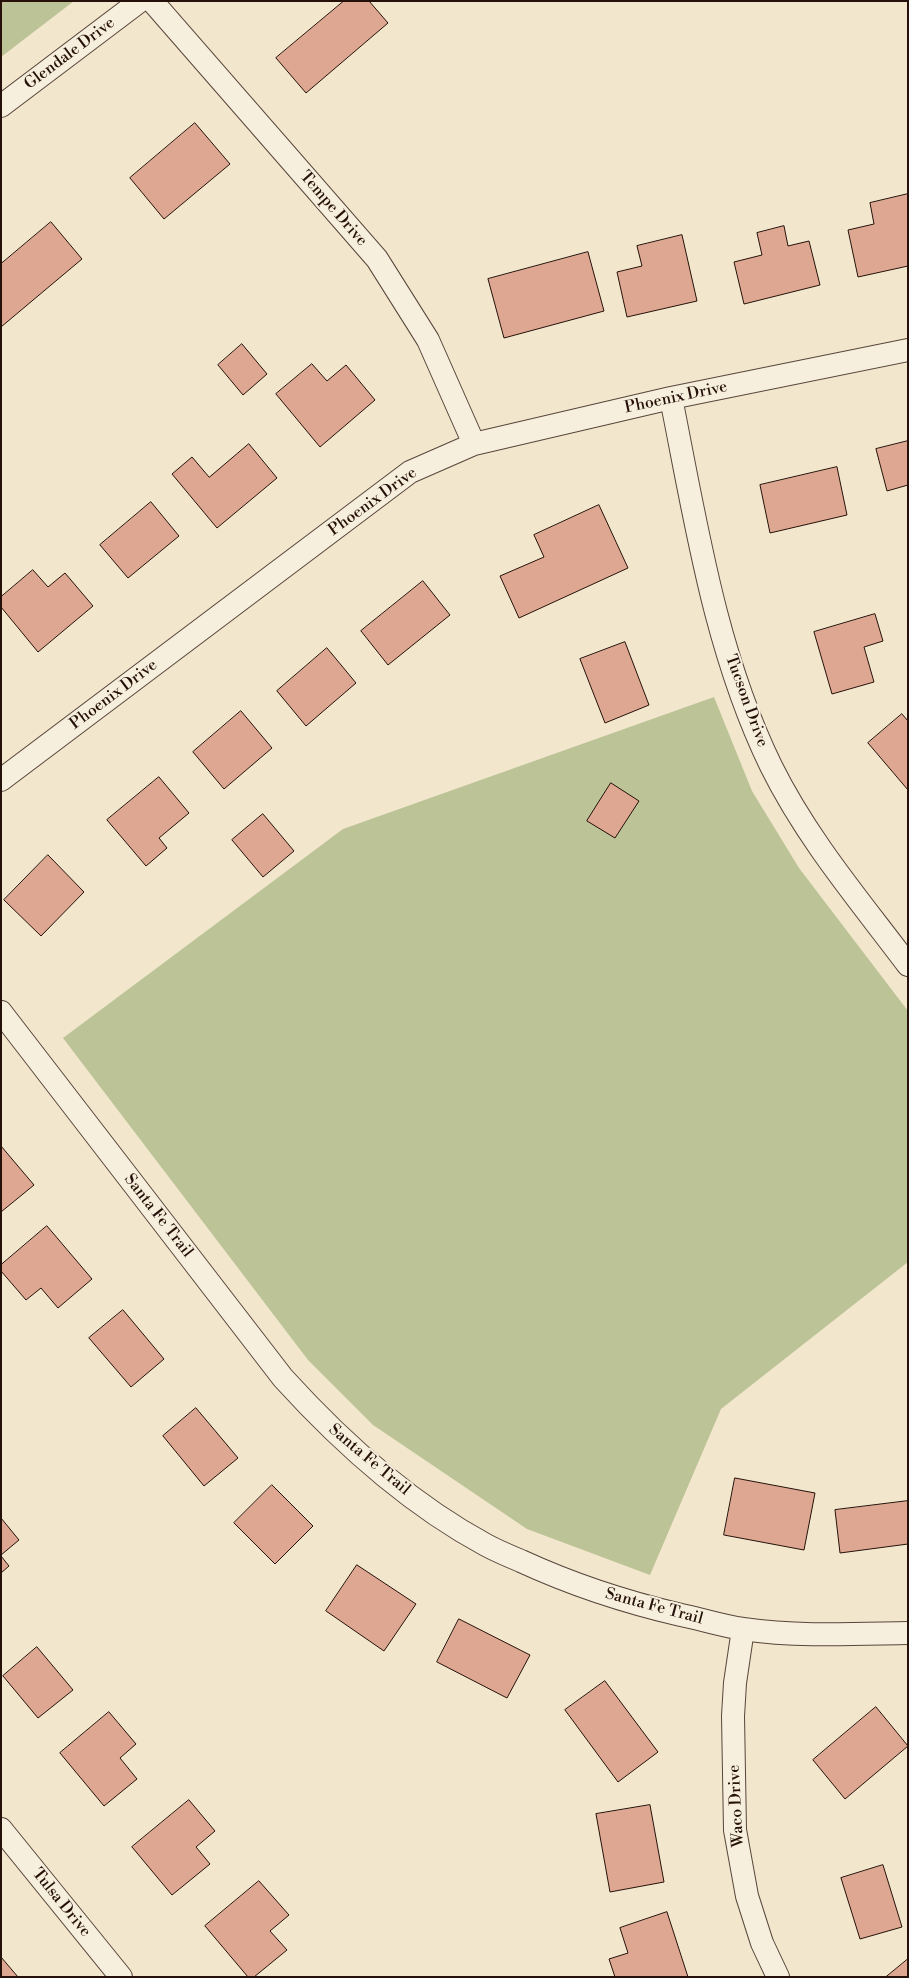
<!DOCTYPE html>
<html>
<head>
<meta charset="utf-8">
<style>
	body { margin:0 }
	#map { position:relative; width:909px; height:1978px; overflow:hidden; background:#f2e6cd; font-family:"Libre Bodoni",serif }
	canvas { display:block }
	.frame { position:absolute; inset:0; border:2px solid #251109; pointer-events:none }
</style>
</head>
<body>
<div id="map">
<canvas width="909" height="1978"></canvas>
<div class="frame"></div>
</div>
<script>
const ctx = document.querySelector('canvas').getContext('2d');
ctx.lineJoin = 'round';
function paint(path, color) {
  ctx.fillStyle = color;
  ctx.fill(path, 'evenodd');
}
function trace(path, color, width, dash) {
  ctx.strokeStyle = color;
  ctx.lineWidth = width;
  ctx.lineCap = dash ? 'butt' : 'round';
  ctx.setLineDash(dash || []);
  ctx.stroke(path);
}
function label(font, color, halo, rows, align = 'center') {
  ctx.font = font + ' "Libre Bodoni",serif';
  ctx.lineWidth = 4;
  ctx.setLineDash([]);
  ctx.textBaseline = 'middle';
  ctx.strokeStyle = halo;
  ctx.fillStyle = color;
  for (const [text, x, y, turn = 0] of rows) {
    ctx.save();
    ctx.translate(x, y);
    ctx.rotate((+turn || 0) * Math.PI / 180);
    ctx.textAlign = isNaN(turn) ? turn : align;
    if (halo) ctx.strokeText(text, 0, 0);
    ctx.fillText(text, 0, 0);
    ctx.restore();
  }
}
paint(new Path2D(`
	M1,1H74L1,57Z
	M714,697L752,791L799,868L908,1011V1262L721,1409L650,1575L527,1529L373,1425L308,1360L63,1038L343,829Z`), '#bcc497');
const building = new Path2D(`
	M344,1H369L388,23L306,93L276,58Z
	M195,123L230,164L164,219L130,178Z
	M908,194V266L858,277L848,230L874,224L870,203Z
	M51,222L82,259L1,327V264Z
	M784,226L788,246L809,241L820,285L744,304L734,262L762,255L757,233Z
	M682,235L697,301L627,317L617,272L642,266L637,246Z
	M588,252L604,311L504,338L488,279Z
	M242,344L267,374L243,395L218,365Z
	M312,364L327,381L346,365L375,400L320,447L276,394Z
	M908,441V485L887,491L876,449Z
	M249,444L277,478L217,528L172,474L192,457L209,477Z
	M837,467L847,515L770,533L760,485Z
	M151,502L179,536L128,578L100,545Z
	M599,505L628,568L519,618L500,576L544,557L534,535Z
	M33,570L48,587L65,573L93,606L38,652L1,607V597Z
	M423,581L450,615L388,665L361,631Z
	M875,614L883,641L864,647L874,682L832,694L814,632Z
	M625,642L649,705L605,723L580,659Z
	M327,648L356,683L306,726L277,691Z
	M241,711L272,748L224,789L193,752Z
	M902,714L908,721V790L868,743Z
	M159,777L189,813L159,838L167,848L146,866L107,820Z
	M611,783L639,801L615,838L587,821Z
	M263,814L294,851L263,877L232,840Z
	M48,855L84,892L41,936L4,900Z
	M1,1146L34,1185L1,1212Z
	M47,1226L92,1279L58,1308L41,1288L26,1300L1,1271V1265Z
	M123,1310L164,1359L131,1387L89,1338Z
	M196,1408L238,1458L204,1486L163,1436Z
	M735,1478L815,1493L804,1550L724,1535Z
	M272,1485L313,1526L275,1564L234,1523Z
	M908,1501V1544L840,1553L835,1510Z
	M1,1518L19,1540L1,1555Z
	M1,1556L9,1566L1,1573Z
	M357,1565L416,1604L384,1651L326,1611Z
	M459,1619L530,1655L507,1698L437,1662Z
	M37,1647L73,1690L38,1718L3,1676Z
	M605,1681L658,1752L618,1782L565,1710Z
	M876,1707L908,1746L845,1799L813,1760Z
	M109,1712L136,1744L120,1758L137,1779L104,1806L60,1753Z
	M189,1800L215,1831L196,1847L210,1864L172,1895L132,1847Z
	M650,1805L664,1882L610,1892L596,1814Z
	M883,1865L902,1927L860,1939L841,1878Z
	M259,1881L289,1915L270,1931L287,1950L254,1977H248L205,1926Z
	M667,1912L688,1977H615L609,1959L628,1953L620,1928Z
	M1,1957L18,1977H1Z
	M908,1959V1977H886Z`);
paint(building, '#dea792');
trace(building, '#251109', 1);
const minor = new Path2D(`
	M152,1L377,259L428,340L474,444
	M671,398C696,523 715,651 771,766C807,839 860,901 908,965
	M1,780L410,472L474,444L671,398L908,350
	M1,1012L283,1378C342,1443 408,1503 486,1545C497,1551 509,1556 521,1561C573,1585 625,1602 681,1615C701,1619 722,1626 743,1629C798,1637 853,1634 908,1633
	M743,1629L735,1683L733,1716L735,1830L747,1896L762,1943L778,1977
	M1,1829L121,1977`);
const tertiary = new Path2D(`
	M1,106L140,1`);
trace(minor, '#58463a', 24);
trace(tertiary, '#58463a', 24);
trace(minor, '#f7efde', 22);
trace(tertiary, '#f7efde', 22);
label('16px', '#251109', '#f7efde', [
	["Glendale Drive",70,54,-37],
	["Tempe Drive",333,209,49],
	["Phoenix Drive",676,398,-12],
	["Phoenix Drive",373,502,-36],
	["Phoenix Drive",114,695,-37],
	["Tucson Drive",746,701,70],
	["Santa Fe Trail",158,1216,52],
	["Santa Fe Trail",369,1460,40],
	["Santa Fe Trail",654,1607,15],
	["Waco Drive",737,1806,-93],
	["Tulsa Drive",61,1903,51]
]);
</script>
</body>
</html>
